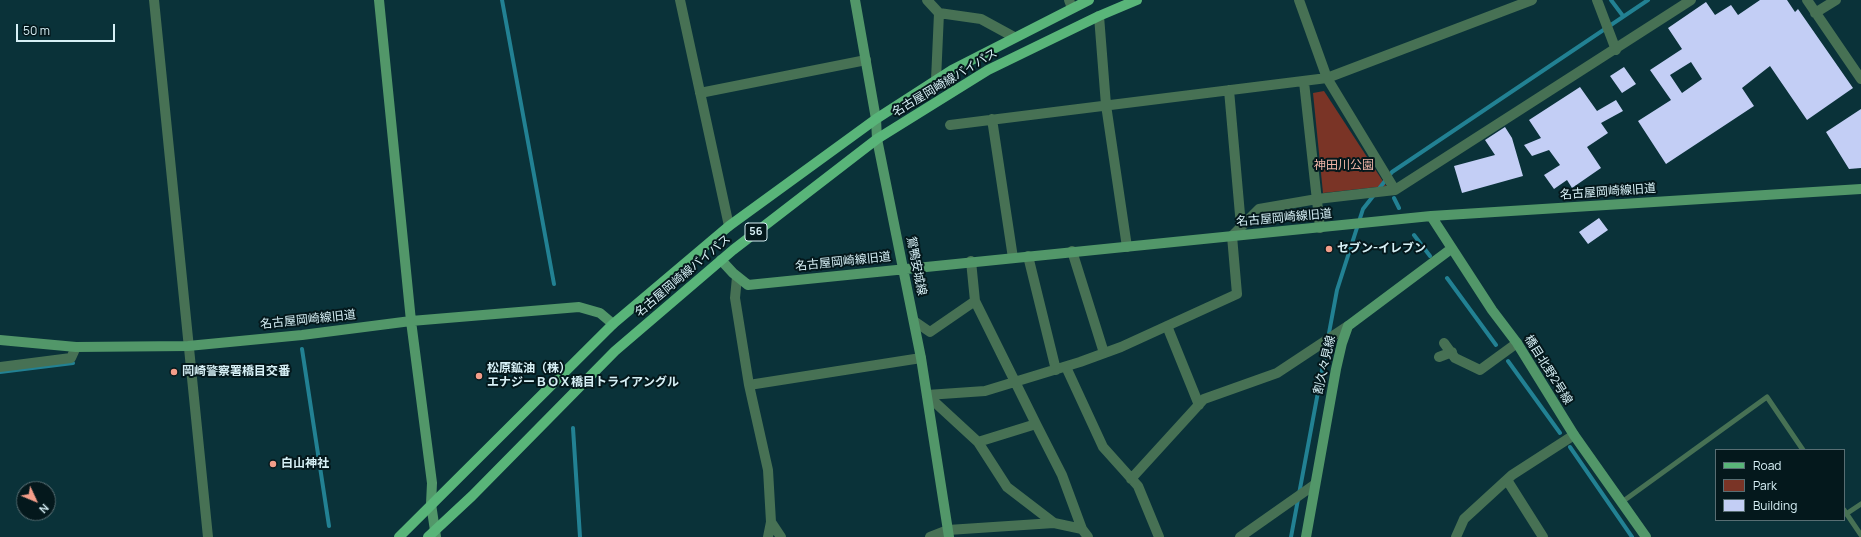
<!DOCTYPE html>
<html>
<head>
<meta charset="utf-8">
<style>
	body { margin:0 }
	#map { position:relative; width:1861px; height:537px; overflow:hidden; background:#0a3239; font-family:Manrope,sans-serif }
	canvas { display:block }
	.legend { position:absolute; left:1715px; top:449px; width:130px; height:72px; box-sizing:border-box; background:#04181c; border:1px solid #586e73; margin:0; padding:5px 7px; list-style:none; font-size:12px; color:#d7f0f6 }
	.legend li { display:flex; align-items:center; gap:8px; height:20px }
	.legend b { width:20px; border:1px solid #586e73 }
	.north { position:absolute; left:16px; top:481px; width:40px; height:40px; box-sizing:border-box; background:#04181c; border:1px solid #586e73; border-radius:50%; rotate:134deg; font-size:11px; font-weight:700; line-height:16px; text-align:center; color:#d7f0f6 }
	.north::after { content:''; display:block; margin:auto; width:14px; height:18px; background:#f49e8a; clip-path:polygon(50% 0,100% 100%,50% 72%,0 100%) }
	.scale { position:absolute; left:16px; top:24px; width:99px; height:18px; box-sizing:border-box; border:2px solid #d7f0f6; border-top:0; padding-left:5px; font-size:12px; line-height:14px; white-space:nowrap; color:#d7f0f6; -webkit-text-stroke:3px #04181c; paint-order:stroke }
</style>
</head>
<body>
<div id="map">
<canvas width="1861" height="537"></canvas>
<ul class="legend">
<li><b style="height:5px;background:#59b579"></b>Road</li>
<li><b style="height:11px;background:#7a3426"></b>Park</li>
<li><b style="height:11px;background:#c3cef5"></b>Building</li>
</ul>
<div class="north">N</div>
<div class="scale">50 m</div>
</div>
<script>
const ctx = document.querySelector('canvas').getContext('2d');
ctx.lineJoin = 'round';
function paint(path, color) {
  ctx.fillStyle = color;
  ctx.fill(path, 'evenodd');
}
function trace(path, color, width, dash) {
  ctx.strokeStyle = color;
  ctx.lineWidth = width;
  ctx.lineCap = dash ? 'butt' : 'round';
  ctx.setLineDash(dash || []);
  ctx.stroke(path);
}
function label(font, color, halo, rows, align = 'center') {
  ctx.font = font + ' Manrope,"Noto Sans JP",sans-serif';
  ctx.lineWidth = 4;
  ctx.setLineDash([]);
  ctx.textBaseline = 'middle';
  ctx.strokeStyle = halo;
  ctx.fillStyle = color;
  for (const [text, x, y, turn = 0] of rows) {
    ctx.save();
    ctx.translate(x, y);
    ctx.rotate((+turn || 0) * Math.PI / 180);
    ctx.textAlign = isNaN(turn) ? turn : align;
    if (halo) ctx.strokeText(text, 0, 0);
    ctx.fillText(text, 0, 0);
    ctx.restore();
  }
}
paint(new Path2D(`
	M1324,91L1386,186L1323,193L1313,93Z`), '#7a3426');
trace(new Path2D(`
	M502,0L554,284
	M1611,0L1623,16
	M1394,198L1399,208
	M1414,235L1430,256
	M1447,278L1496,345
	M302,349L329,526
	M1508,361L1560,433
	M0,372L73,363
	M573,428L580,537
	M1570,447L1632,537
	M1291,537L1337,290L1363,209L1392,172L1648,0`), '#228193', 4);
paint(new Path2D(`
	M1760,0H1787L1795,12L1798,9L1853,88L1807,120L1770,66L1742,88L1754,106L1666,164L1638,121L1671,100L1650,70L1682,49L1668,28L1706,2L1715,15L1731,5L1738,15ZM1691,62L1702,79L1682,93L1670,75Z
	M1624,67L1636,84L1622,93L1610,76Z
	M1580,87L1597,111L1616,100L1623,111L1601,123L1608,133L1587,147L1601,168L1572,188L1567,180L1554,189L1544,175L1560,165L1549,150L1532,156L1524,145L1541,138L1529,120Z
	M1861,109V168L1849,169L1826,132Z
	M1505,127L1512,138L1523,176L1462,193L1454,166L1495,155L1485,140Z
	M1599,218L1608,230L1588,244L1579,232Z`), '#c3cef5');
trace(new Path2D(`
	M1622,502L1767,397L1803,450
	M1844,510L1861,535
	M1846,514L1861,504`), '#477154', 5);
trace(new Path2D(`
	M154,0L208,537
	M680,0L729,226
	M927,0L939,13L981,19L1014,37
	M1069,0L1072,8
	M1299,0L1327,78L1395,190
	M1597,0L1616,50
	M1807,0L1861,79
	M1815,13L1836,0
	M1099,16L1106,105L1127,247
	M936,80L939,13
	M1304,82L1320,228
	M1229,90L1241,226
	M700,93L866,60
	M992,119L1013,258
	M950,125L1327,78L1532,0
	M1072,251L1104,353
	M1028,256L1056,370
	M971,261L975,301L1036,424
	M737,277L735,298L749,385L768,470L771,522L768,537
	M914,321L930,332L975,301
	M1167,326L1199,405
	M1444,343L1455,358L1480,370L1517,343
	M1439,357L1452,352
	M0,367L71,358L76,347
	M1066,367L1103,447L1138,486L1159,537
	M749,385L921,358
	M927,395L985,391L1080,362L1121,347L1237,294L1232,236L1259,209L1317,199L1395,190L1691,0
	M927,395L978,442L1007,487L1054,523
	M978,442L1036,424L1062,475L1082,529
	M1131,479L1204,399L1277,373L1348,326
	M1507,480L1543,537
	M771,522L781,537
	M930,537L948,530L1054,523L1082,529L1088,537
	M1240,537L1314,485
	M1456,537L1464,519L1512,475L1574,435`), '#477154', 10);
trace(new Path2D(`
	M379,0L411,321L432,483L431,504L436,537
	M855,0L876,119L877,139L921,358L949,537
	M1431,216L1492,310L1517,343L1574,435L1646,537
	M721,260L733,273L748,285L1431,216L1861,189
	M0,340L76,347L188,346L302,335L411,321L579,307L600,313L613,324
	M1306,537L1336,369L1342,343L1348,326L1451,249`), '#529769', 10);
trace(new Path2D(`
	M399,537L613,324L729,226L876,119L952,70L1089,0
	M428,537L472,496L615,351L733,250L877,139L988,70L1099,16L1137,0`), '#59b579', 10);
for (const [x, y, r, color] of [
	[1329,249,4,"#f49e8a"],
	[174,372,4,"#f49e8a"],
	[479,376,4,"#f49e8a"],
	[273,464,4,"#f49e8a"]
]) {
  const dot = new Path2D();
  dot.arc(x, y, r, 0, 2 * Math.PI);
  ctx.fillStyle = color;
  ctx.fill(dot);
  trace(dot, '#04181c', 1.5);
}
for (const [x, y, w] of [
	[756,232,22]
]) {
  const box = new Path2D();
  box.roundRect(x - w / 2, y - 9, w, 18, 3);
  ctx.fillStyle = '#04181c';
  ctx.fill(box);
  trace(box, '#d7f0f6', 1);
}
label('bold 11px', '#d7f0f6', null, [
	["56",756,232]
]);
label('12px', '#d7f0f6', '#04181c', [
	["名古屋岡崎線バイパス",945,83,-31],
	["名古屋岡崎線旧道",1608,192,-4],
	["名古屋岡崎線旧道",1284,218,-5],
	["名古屋岡崎線旧道",843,262,-6],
	["鴛鴨安城線",916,266,79],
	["名古屋岡崎線バイパス",683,276,-40],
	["名古屋岡崎線旧道",308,320,-6],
	["割久々見線",1325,365,-77],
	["橋目北野2号線",1548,370,58]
]);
label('12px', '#eeb4a7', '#04181c', [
	["神田川公園",1344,166]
]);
label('bold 12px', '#d7f0f6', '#04181c', [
	["セブン-イレブン",1337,249],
	["松原鉱油（株）",487,369],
	["エナジーＢＯＸ橋目トライアングル",487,383],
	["岡崎警察署橋目交番",182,372],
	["白山神社",281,464]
], 'left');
</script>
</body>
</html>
